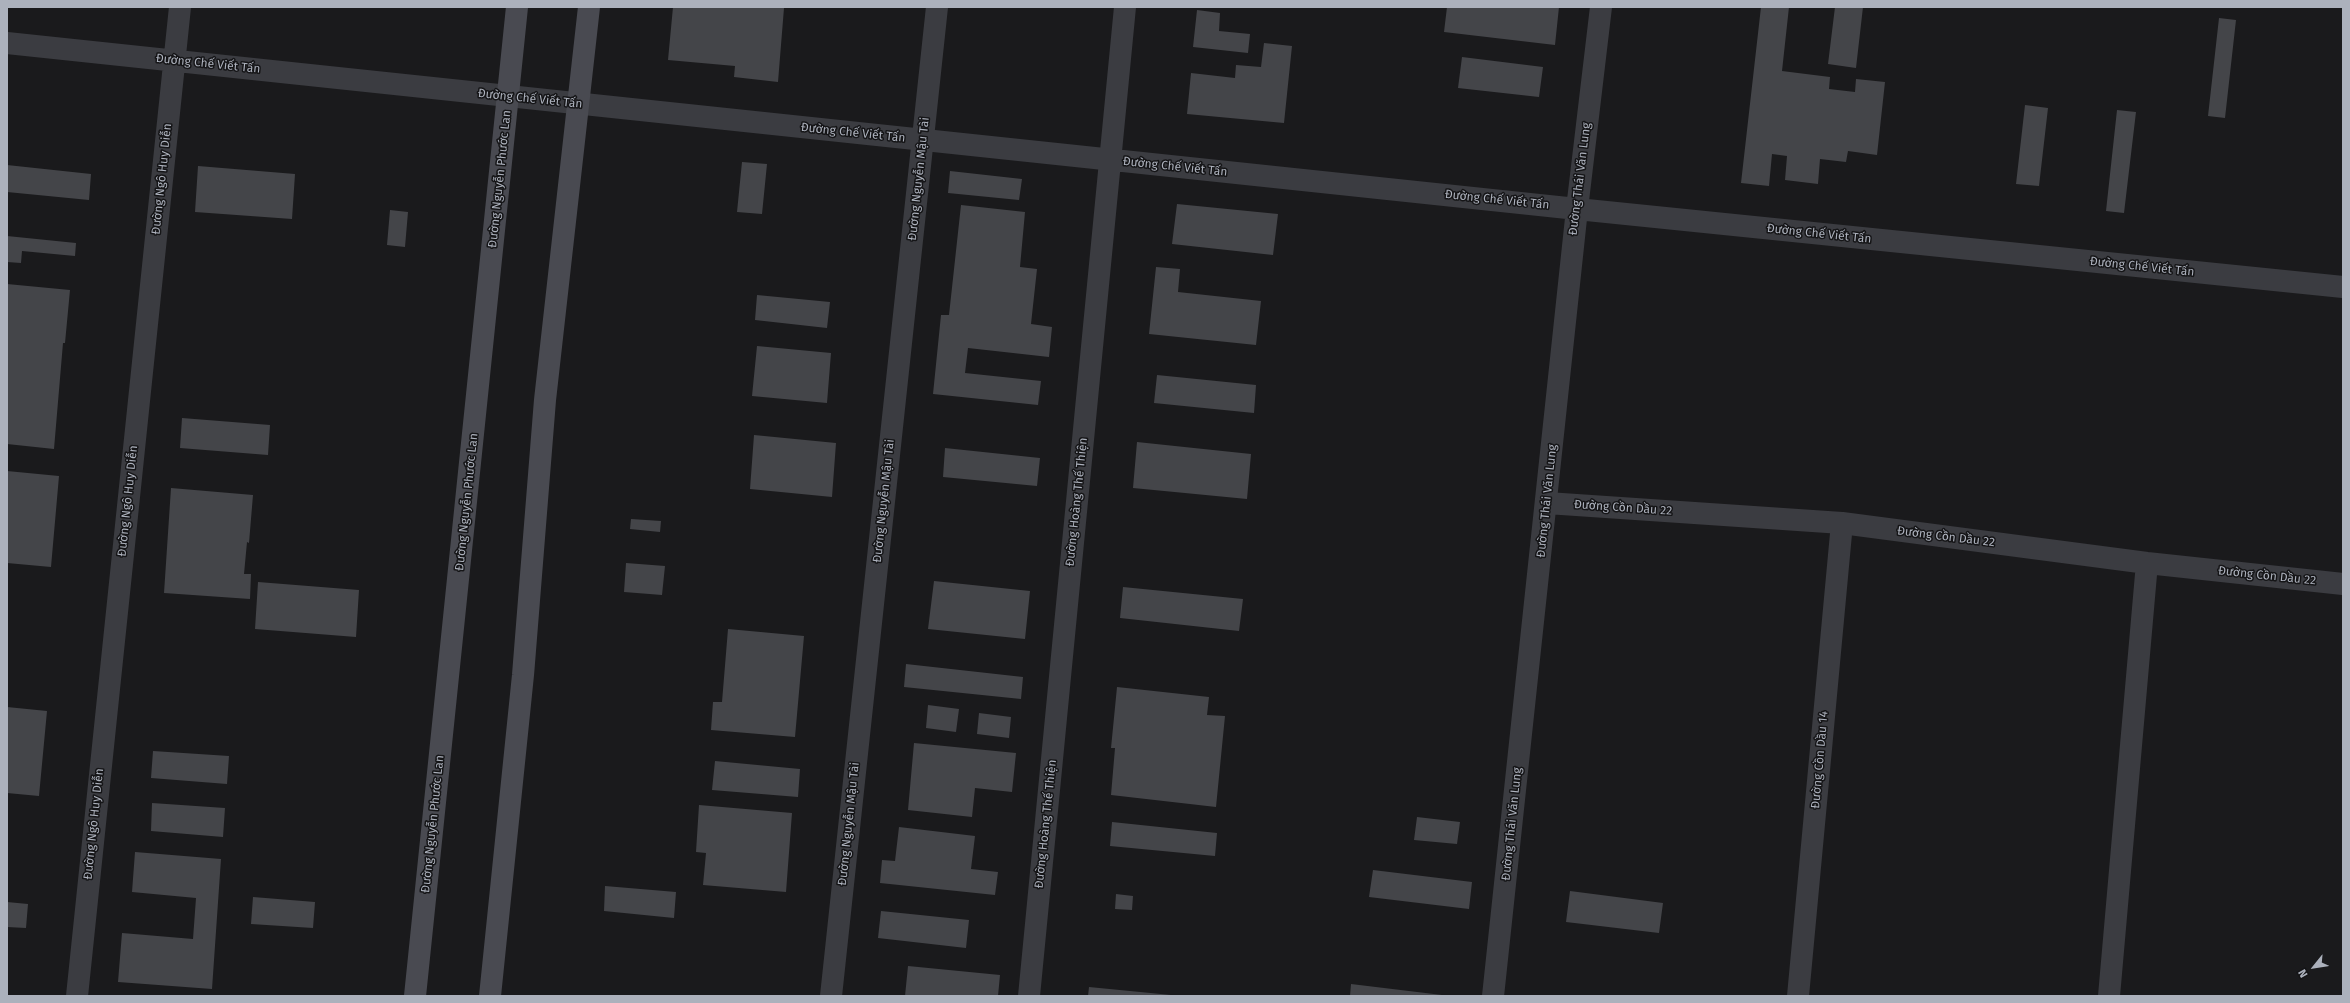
<!DOCTYPE html>
<html>
<head>
<meta charset="utf-8">
<style>
	body { margin:0 }
	#map { position:relative; width:2350px; height:1003px; overflow:hidden; background:#1a1a1c; font-family:"Fira Sans",sans-serif }
	canvas { display:block }
	.frame { position:absolute; inset:0; border:8px solid #acb1bc; pointer-events:none }
	.north { position:absolute; left:2294px; top:947px; width:40px; height:40px; -webkit-text-stroke:3px #151517; paint-order:stroke; rotate:240deg; font-size:11px; font-weight:700; line-height:16px; text-align:center; color:#acb1bc }
	.north::after { content:''; display:block; margin:auto; width:14px; height:18px; background:#acb1bc; clip-path:polygon(50% 0,100% 100%,50% 72%,0 100%) }
</style>
</head>
<body>
<div id="map">
<canvas width="2350" height="1003"></canvas>
<div class="frame"></div>
<div class="north">N</div>
</div>
<script>
const ctx = document.querySelector('canvas').getContext('2d');
ctx.lineJoin = 'round';
function paint(path, color) {
  ctx.fillStyle = color;
  ctx.fill(path, 'evenodd');
}
function trace(path, color, width, dash) {
  ctx.strokeStyle = color;
  ctx.lineWidth = width;
  ctx.lineCap = dash ? 'butt' : 'round';
  ctx.setLineDash(dash || []);
  ctx.stroke(path);
}
function label(font, color, halo, rows, align = 'center') {
  ctx.font = font + ' "Fira Sans",sans-serif';
  ctx.lineWidth = 3;
  ctx.setLineDash([]);
  ctx.textBaseline = 'middle';
  ctx.strokeStyle = halo;
  ctx.fillStyle = color;
  for (const [text, x, y, turn = 0] of rows) {
    ctx.save();
    ctx.translate(x, y);
    ctx.rotate((+turn || 0) * Math.PI / 180);
    ctx.textAlign = isNaN(turn) ? turn : align;
    if (halo) ctx.strokeText(text, 0, 0);
    ctx.fillText(text, 0, 0);
    ctx.restore();
  }
}
paint(new Path2D(`
	M673,7L784,8L778,82L734,77L735,66L668,60Z
	M1447,7H1559L1555,45L1444,32Z
	M1761,7H1789L1782,71L1830,77L1829,89L1855,92L1856,79L1885,82L1877,155L1848,151L1846,162L1820,159L1818,184L1785,180L1787,156L1772,154L1769,186L1741,183Z
	M1835,7H1863L1856,68L1828,64Z
	M1197,10L1220,13L1219,31L1250,34L1248,53L1193,47Z
	M2219,18L2236,20L2225,118L2208,116Z
	M1264,43L1292,46L1284,123L1187,114L1191,73L1235,78L1236,65L1261,67Z
	M1462,57L1543,67L1539,97L1458,88Z
	M2025,105L2048,108L2039,186L2016,184Z
	M2117,110L2136,112L2124,213L2106,211Z
	M742,162L767,164L762,214L737,212Z
	M7,165L91,174L89,200L7,192Z
	M198,166L295,174L292,219L195,212Z
	M950,171L1022,179L1019,200L948,193Z
	M1177,204L1278,214L1273,255L1172,244Z
	M961,205L1025,212L1020,267L1037,269L1031,324L1052,327L1049,357L968,348L965,373L1041,381L1038,405L933,394L941,315H949Z
	M390,210L408,212L405,247L387,245Z
	M7,236L76,243L75,256L22,251L21,263L7,262Z
	M1156,267L1180,269L1178,292L1261,301L1256,345L1149,334Z
	M7,284L70,290L65,343H63L54,449L7,444Z
	M757,295L830,302L827,328L755,320Z
	M757,346L831,353L827,403L752,396Z
	M1157,375L1256,385L1254,413L1154,403Z
	M182,418L270,425L268,455L180,448Z
	M754,435L836,443L832,497L750,489Z
	M1137,442L1251,454L1247,499L1133,488Z
	M945,448L1040,458L1037,486L943,477Z
	M7,471L59,476L51,567L7,563Z
	M171,488L253,495L249,543L247,542L244,574H251L250,599L164,593Z
	M631,519L661,521L660,532L630,529Z
	M626,563L665,566L662,595L624,592Z
	M934,581L1030,591L1025,639L928,629Z
	M258,582L359,590L356,637L255,629Z
	M1123,587L1243,599L1239,631L1120,618Z
	M728,629L804,636L795,737L711,730L713,702H722Z
	M906,664L1023,677L1021,699L904,687Z
	M1117,687L1209,697L1207,715L1225,716L1216,807L1111,795L1115,748H1111Z
	M928,705L959,709L956,732L926,728Z
	M7,707L47,711L39,796L7,793Z
	M979,713L1011,717L1009,738L977,734Z
	M914,743L1016,753L1012,792L975,788L972,817L908,810Z
	M153,751L229,756L227,784L151,778Z
	M715,761L800,769L798,797L712,790Z
	M152,803L225,808L223,837L151,831Z
	M699,805L792,813L786,892L703,885L706,853L696,852Z
	M1417,817L1460,822L1457,844L1414,840Z
	M1112,822L1217,833L1215,856L1110,846Z
	M899,827L975,836L971,869L998,872L995,895L880,883L882,860L895,861Z
	M135,852L221,859L212,989L118,982L122,933L193,939L196,898L132,892Z
	M1373,870L1472,882L1469,909L1369,897Z
	M605,886L676,892L674,918L604,911Z
	M1570,891L1663,903L1659,933L1566,922Z
	M1116,894L1133,896L1132,910L1115,909Z
	M253,897L315,902L313,928L251,924Z
	M7,902L28,904L26,928L7,927Z
	M881,911L969,920L966,948L878,938Z
	M908,966L1000,975L998,996H905Z
	M1351,984L1442,995L1441,996H1350Z
	M1089,987L1171,995V996H1088Z`), '#444549');
trace(new Path2D(`
	M7,43L1577,209L2343,287
	M1547,503L1842,523L2147,563L2343,584
	M77,996L180,7
	M831,996L937,7
	M1029,996L1125,7
	M1493,996L1577,209L1601,7
	M1798,996L1842,523
	M2109,996L2147,563`), '#3b3c41', 22);
trace(new Path2D(`
	M415,996L517,7
	M490,996L523,675L545,400L589,7`), '#494a51', 22);
label('12px', '#acb1bc', '#151517', [
	["Đường Chế Viết Tấn",208,64,6],
	["Đường Chế Viết Tấn",530,99,6],
	["Đường Chế Viết Tấn",853,133,6],
	["Đường Chế Viết Tấn",1175,167,6],
	["Đường Ngô Huy Diễn",162,179,-84],
	["Đường Nguyễn Phước Lan",500,179,-84],
	["Đường Nguyễn Mậu Tài",919,179,-84],
	["Đường Thái Văn Lung",1580,179,-83],
	["Đường Chế Viết Tấn",1497,200,6],
	["Đường Chế Viết Tấn",1819,234,6],
	["Đường Chế Viết Tấn",2142,267,6],
	["Đường Ngô Huy Diễn",128,501,-84],
	["Đường Nguyễn Mậu Tài",884,501,-84],
	["Đường Thái Văn Lung",1547,501,-84],
	["Đường Nguyễn Phước Lan",467,502,-84],
	["Đường Hoàng Thế Thiện",1077,502,-84],
	["Đường Cồn Dầu 22",1623,508,4],
	["Đường Cồn Dầu 22",1946,537,7],
	["Đường Cồn Dầu 22",2267,576,6],
	["Đường Cồn Dầu 14",1820,760,-85],
	["Đường Ngô Huy Diễn",94,824,-84],
	["Đường Nguyễn Phước Lan",433,824,-84],
	["Đường Nguyễn Mậu Tài",849,824,-84],
	["Đường Hoàng Thế Thiện",1046,824,-84],
	["Đường Thái Văn Lung",1512,824,-84]
]);
</script>
</body>
</html>
